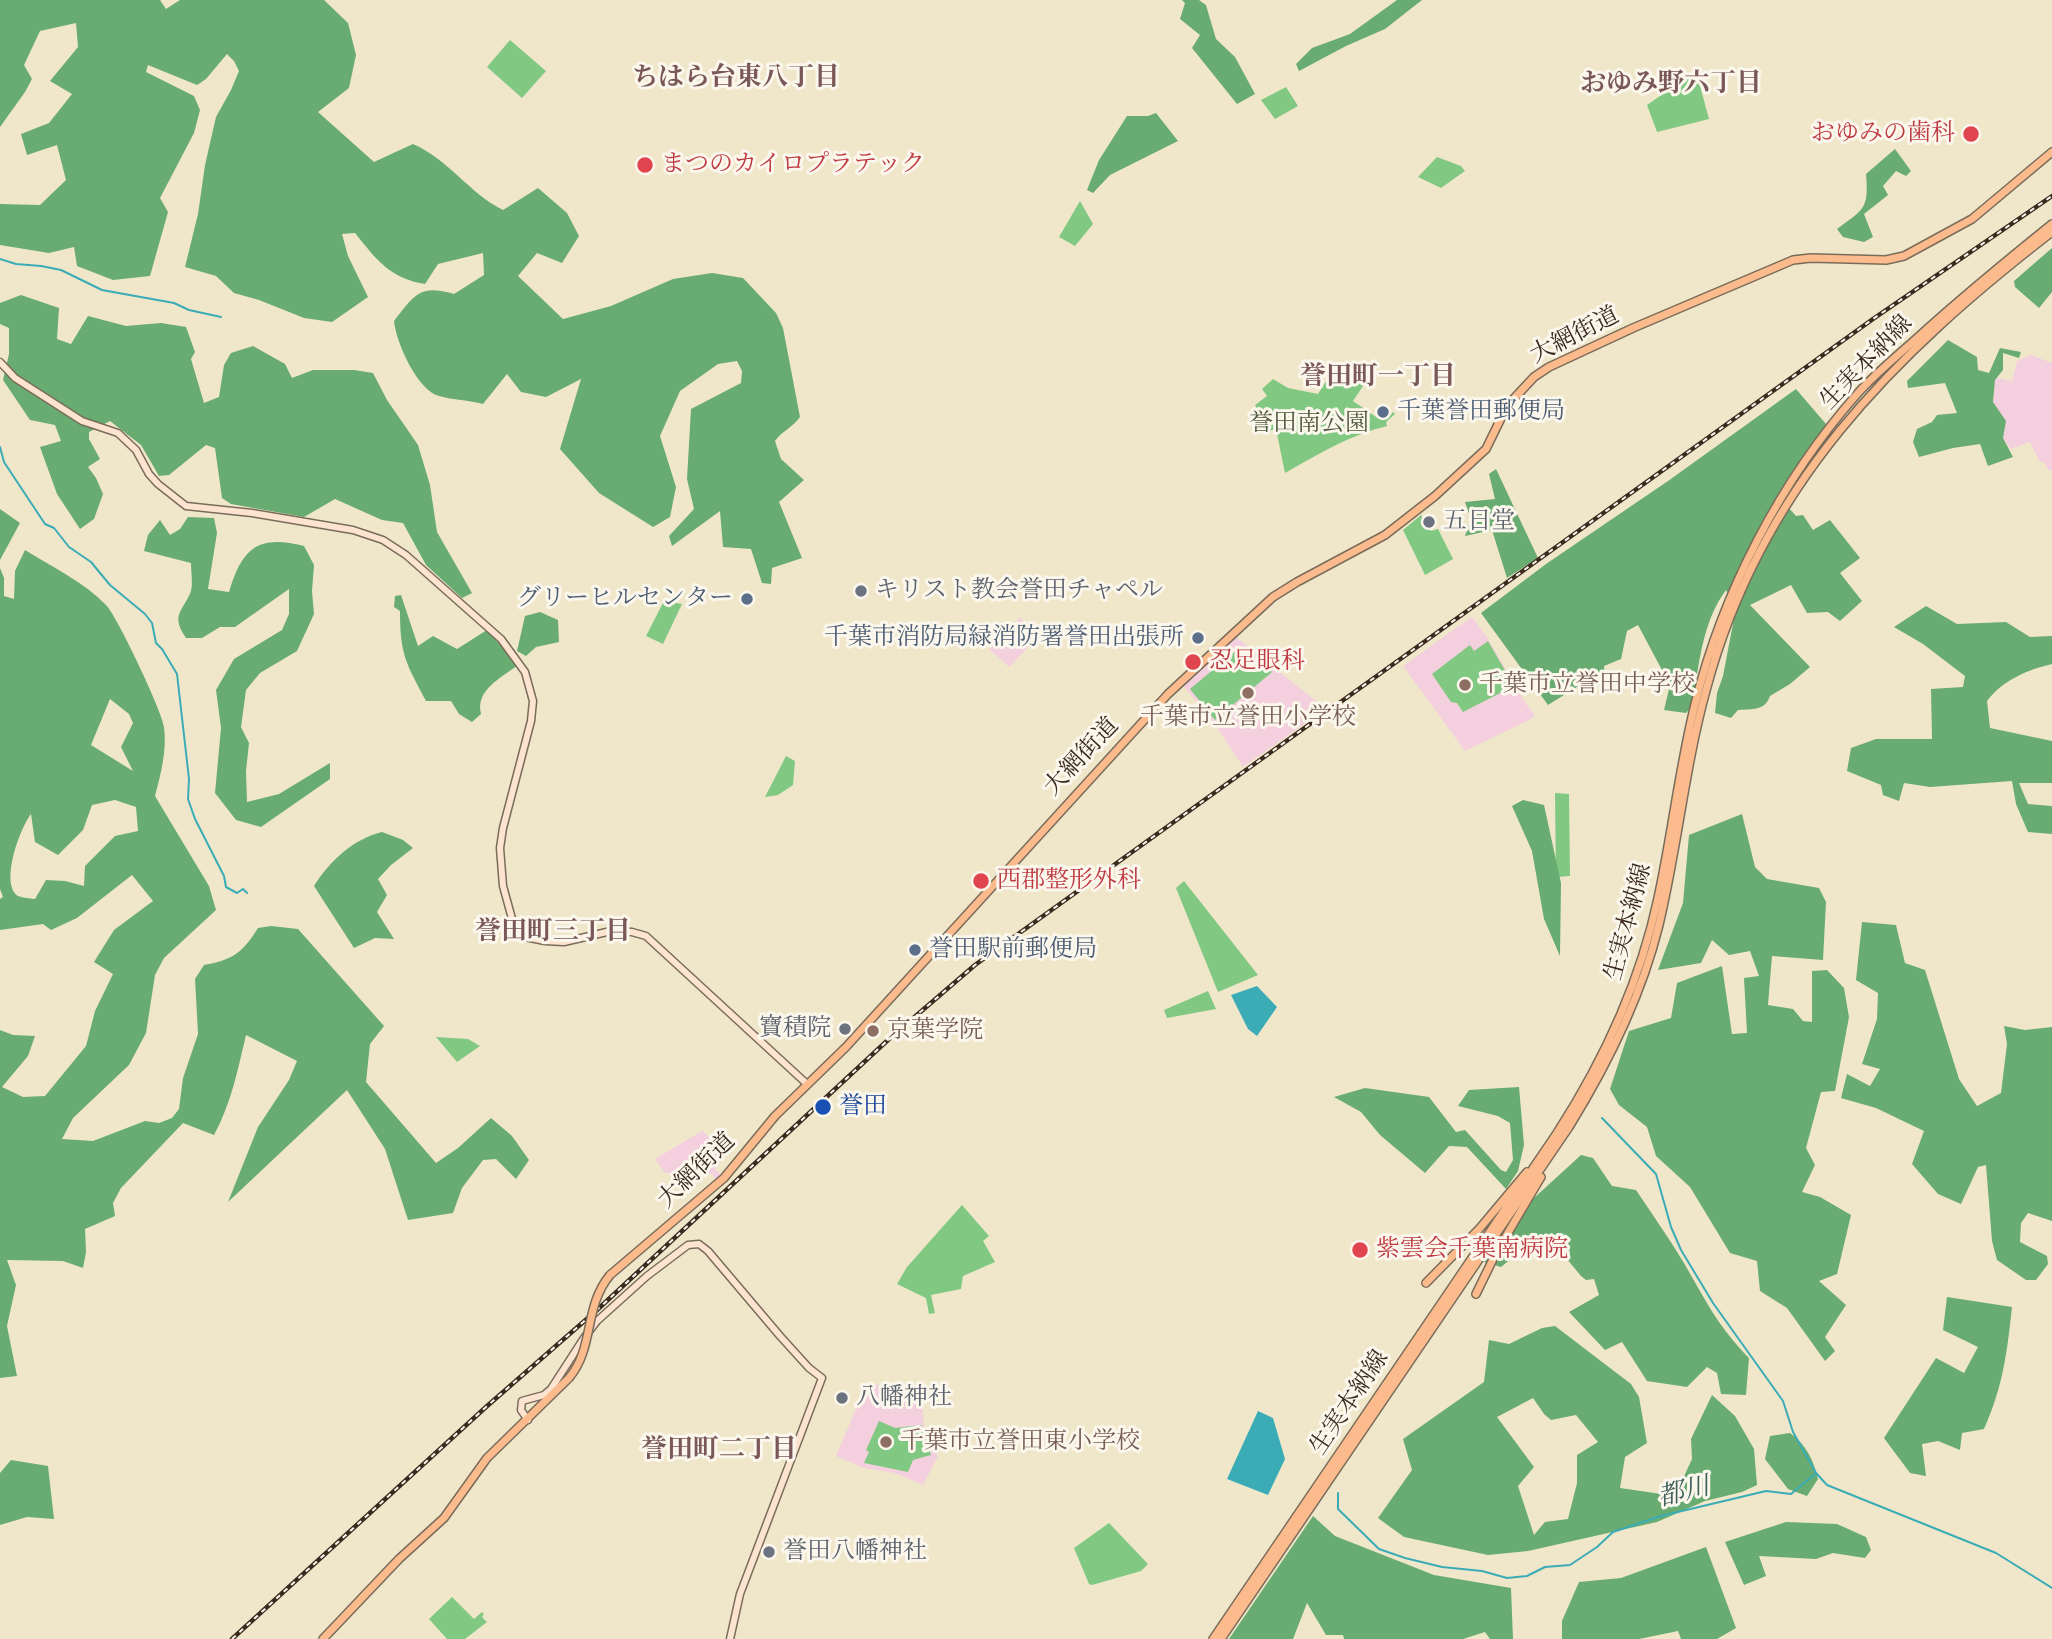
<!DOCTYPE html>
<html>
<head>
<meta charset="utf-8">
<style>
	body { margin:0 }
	canvas { display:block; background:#f0e7cb }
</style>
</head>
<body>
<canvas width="2052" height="1639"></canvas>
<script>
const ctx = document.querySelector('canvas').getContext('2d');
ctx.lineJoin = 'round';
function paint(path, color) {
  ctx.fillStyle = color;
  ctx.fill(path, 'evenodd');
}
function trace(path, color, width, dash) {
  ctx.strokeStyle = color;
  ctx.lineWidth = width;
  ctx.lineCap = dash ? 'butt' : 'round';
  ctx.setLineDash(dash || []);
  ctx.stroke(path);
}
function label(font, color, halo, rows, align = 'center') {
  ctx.font = font + ' "IM FELL Great Primer","Noto Serif JP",serif';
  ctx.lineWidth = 6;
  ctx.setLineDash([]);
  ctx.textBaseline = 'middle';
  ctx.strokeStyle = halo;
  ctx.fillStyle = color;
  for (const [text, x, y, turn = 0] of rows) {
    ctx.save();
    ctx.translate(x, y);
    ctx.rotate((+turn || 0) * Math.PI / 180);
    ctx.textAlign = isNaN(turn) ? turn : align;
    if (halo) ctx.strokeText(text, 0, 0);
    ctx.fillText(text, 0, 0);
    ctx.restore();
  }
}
paint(new Path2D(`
	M2031,355L2052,363V469L2049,471L2044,462H2040L2030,442L2011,449L2001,436L1990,396L1992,377L2012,381L2017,361Z
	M1020,618L1037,638L1009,667L989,649Z
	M1470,618H1473L1488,639L1526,704L1534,714L1533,718L1465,751L1403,666Z
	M1236,637L1317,702L1313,718L1243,767L1214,723L1182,684Z
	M702,1131L716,1143L712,1150L723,1158L715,1169L722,1176L717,1181L712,1174L665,1173L655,1159Z
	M867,1383L921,1393L924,1427L938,1456L923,1485L895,1473L864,1468L836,1456Z`), '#f4cfdd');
paint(new Path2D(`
	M510,40L546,71L522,98L487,67Z
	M1696,71L1709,119L1657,132L1647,105Z
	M1286,87L1298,106L1275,119L1261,100Z
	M1437,157L1461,166L1465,171L1441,188L1418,177Z
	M1080,201L1093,224L1075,246L1059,237Z
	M1337,364L1365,383L1353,401L1379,419H1387L1393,412L1395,414L1386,422L1387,426C1350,435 1318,454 1285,473L1276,429L1262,433L1261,416L1255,405L1267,396L1262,389L1273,379L1288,388L1318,394Z
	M1421,515L1431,531L1438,529L1453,559L1425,575L1403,530Z
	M664,601L682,604L663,644L646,636Z
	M1488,641L1514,686L1463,712L1457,703L1451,702L1432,674L1470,645L1474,651Z
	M1239,648L1272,672L1215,720L1190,689Z
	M786,756L795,761L793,785L778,795L765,797Z
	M1555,793L1569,794L1570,876L1556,877Z
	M1184,881L1258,975L1218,992L1176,888Z
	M1208,991L1216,1009L1167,1018L1164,1010Z
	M436,1037L468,1039L480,1046L457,1062Z
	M962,1205L989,1236L983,1241L995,1262L963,1276L961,1289L931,1295L935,1313L929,1314L926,1298L897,1284L907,1267Z
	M879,1421L895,1428L921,1425L931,1455L913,1460L908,1472L864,1463L869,1452L866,1450Z
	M1109,1523L1148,1564L1141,1571L1092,1585L1089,1584L1074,1548Z
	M452,1597L474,1619L482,1612L484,1614L482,1617L487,1622L465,1639H447L429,1619Z`), '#81c883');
paint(new Path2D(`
	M0,0H160L166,9L180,0H324L348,23L356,55L349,88L318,112L374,162L413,144C448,159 469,193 503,210L538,188L567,213L579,236L562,263L537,253L518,276L563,319L611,306L673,279L712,273L743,278L776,313L783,328L800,417C792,428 782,431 775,441L781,459L804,480L779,502L802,558L772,568L771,584L762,583L751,549L723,547L720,511L672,546L669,536L694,509L687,479L691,409L741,383L742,371L737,361L718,364L680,391L660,436L676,487L670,517L653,527L599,493L560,449L581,379L546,397L521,392L507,374L483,404C469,400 453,400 439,396C417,390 396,342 394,321C415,295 419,284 454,294L484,275L483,253L438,264L425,284C389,278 376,259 355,233L342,234L348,256L368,297L332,322L304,318L259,300L234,293L216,276L185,267L198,214L205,165L216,117L231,90L239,71L234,61L227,54L206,79L197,85L148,65L146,72L194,96L200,110L194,133L160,198L168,212L150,276L113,280L77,266L74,247L49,253L0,245V204L40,205L66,180L57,145L27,155L21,134L49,123L72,94L50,81L78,47L76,23L40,31L24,65L32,79L25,92L0,127Z
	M1182,0H1199L1206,5L1216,39L1235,57L1255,94L1237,104L1192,48L1200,35L1180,19L1185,3Z
	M1397,0H1422L1385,29L1346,46L1299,71L1296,64L1312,48L1350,34Z
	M1156,113L1178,141L1110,175L1093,193L1087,190L1099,160L1127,116H1148Z
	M1895,149L1911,171L1906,176L1896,171L1883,186L1888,195L1864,214L1873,237L1864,242L1843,237L1837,229C1864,209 1869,209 1866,174Z
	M2052,248V292L2039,308L2015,287L2014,281Z
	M21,295L59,308L57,339L71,344L88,316L126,326L161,323L186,327L195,352L191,359L204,403L219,397L224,365L231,353L253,346L285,364L292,378L313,370H354L373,373L387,400L418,445L430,485L437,532L472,593L462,598L426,565L403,523L382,520L335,499L304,517L231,504L222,498L215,448L206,445L169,475L159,476L141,445L110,421L89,432V439L100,459L88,467L96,478L103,494L94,519L80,529L57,494L40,447L61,441L55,425L30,420L3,380L9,354V328L0,324V303Z
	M1948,340L1977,357L1978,370L1989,373L2000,348L2021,352L2019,358L2003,353V370L1995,380L1993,402L2006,421L2003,438L2013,457L1988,466L1980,444L1953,448L1919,457L1913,442L1917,429L1932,422L1937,415L1957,413L1945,383L1908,388L1907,381Z
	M1796,389L1826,424L1779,497L1796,516L1803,515L1813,530L1830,520L1860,558L1840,573L1862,601L1840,621L1828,612L1807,613L1791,585L1750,605L1810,667L1790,684L1770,696C1765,711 1752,709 1738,710L1731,718L1715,713L1717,693L1723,676L1736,608L1726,590C1702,622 1699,666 1692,706L1686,713L1664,710L1670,685L1638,625L1627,631L1621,659L1604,666L1606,690L1588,680L1548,705L1481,613L1546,564L1668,481Z
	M1496,469L1538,558L1507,578L1492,530L1465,536L1471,519L1465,502L1495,499L1489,474Z
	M0,509L20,523L0,560Z
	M188,517L214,518L217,533L208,589L229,592C242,549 257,534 304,546L314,565L312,591L314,614L297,651L260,673L246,690L241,727L249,743L246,771L247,802L279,794L330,763V779L261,827L236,820L215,793L221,728L216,690L234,659L282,630L289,614V589L235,627H220L202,638H186C170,614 183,612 191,591C193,584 191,571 191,563L144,551L148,535L160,520L170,535L180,529Z
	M25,550C52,567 84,582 106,605C117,616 163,713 164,727C167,751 161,773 155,796L209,886L216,910L164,958L155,975L146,1033L129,1065L73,1118L62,1139L93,1141L145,1121L159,1123L172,1118L179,1109L183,1078L198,1034L195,979L204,965C233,960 243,952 258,928L271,926L298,929L384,1026L370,1044L366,1082L436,1163L458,1148L491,1118L512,1136L529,1160L516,1179L496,1159L483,1160L462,1188L453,1213L408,1220L385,1149L347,1090L228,1202L258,1127L289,1080L297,1061L246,1035C238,1069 231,1104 214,1135L183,1123L121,1188L113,1203L115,1216L85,1229L86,1252L83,1268L63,1261L7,1260L16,1285L7,1326L17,1376L0,1378V1030L13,1035L35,1036L28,1056L2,1087L23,1097L45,1096L86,1046L95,1011L113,974L94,962L114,930L153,901L132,875L77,918L51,930L43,924L0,930V899L3,897L0,889V568L4,578V596L14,599L15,571ZM110,699L129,714L133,723L121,747L133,771L91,745ZM115,800L136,807L138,831L115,836L85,866L84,886L65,881L46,880L35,899C30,898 23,898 18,896C0,884 19,830 31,814L35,842L58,855L83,830L92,805Z
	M401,595L418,646L433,636L457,649L487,630L518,665C501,678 475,690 481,714L472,722L459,714L451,701H426C406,663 400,655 400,611L394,607L395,596Z
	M1926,606L1957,624L2006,622L2030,637L2052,636V664C2027,670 2003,680 1987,701L1990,728L2052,741V783H2019L2028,804L2052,806V834L2028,832L2016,804L2012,781L1930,787L1904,783L1899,801L1883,795L1881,785L1847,771L1851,748L1876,739H1932L1931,689L1963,687L1965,676L1923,644L1894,627Z
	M540,612L558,620L559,642L536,647L526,656L517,651L525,616Z
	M1523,800L1544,805L1561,883L1560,956L1544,919L1532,851L1512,806Z
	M1742,814L1755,867L1767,879L1819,888L1826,902L1823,960L1772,956L1768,1005L1793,1009L1803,1021L1812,1022V971L1827,970L1844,988L1849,1017L1835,1091L1821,1092L1806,1148L1815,1165L1802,1192L1820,1197L1851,1215L1837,1274L1819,1281L1846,1305L1825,1337L1835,1351L1825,1361L1787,1308L1760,1291L1757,1261L1730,1253L1690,1187L1656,1156L1647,1127L1619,1105L1610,1089L1629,1031L1671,1018L1677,983L1722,966L1732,1034L1747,1033L1744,978L1759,976L1750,951L1729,955L1712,940L1701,963L1658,970L1683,903L1689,835Z
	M382,832L403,840L413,848L391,865L378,879L387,895L377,912L394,939L375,938L354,948L314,886C330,861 353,839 382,832Z
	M1862,922L1896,925L1905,963L1925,970L1959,1079L1977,1106L2001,1093L2007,1044L2004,1026L2025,1030L2052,1027V1221L2028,1213L2021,1223L2020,1242L2047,1256L2048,1264L2036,1280H2026L1997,1260L1992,1241L1986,1165L1978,1167L1961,1204L1938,1194L1912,1164L1924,1131L1876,1108L1841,1098L1847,1074L1870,1086L1880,1069L1862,1064L1877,1019L1878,993L1856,980Z
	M1519,1087L1524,1145L1518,1171L1506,1189L1467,1147L1449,1146L1425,1173L1380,1135L1361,1112L1334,1097L1365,1088L1429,1097L1456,1132L1465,1130L1501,1170L1506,1172L1513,1160L1510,1123L1498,1116L1458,1106L1469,1090Z
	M1581,1155L1593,1158L1612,1186L1636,1190C1652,1214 1669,1238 1684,1263C1706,1301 1717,1325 1749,1358L1746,1395L1721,1394L1717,1373L1707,1367L1687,1387L1647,1381L1622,1342L1605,1350L1569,1312L1599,1295L1594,1279L1586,1280L1581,1276L1567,1259L1541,1234L1501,1267L1484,1262L1534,1198Z
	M1947,1297L2012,1307C2007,1353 2003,1386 1984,1429L1962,1433L1960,1450L1938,1441L1922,1444L1926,1476L1910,1473L1884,1438L1936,1358L1964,1373L1978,1347L1943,1330Z
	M1555,1326L1631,1384L1639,1397L1647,1443L1625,1457L1620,1488L1675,1496L1692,1459L1691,1439L1712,1395L1735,1416L1754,1449L1757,1485L1742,1492L1705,1501L1657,1522L1528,1551L1488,1555L1404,1537L1378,1518L1412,1470L1403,1439L1484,1382L1489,1340L1509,1344L1542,1328ZM1533,1398L1544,1414L1551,1420L1576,1415L1598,1442L1577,1455V1483L1568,1519L1545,1522L1534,1535L1518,1486L1534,1467L1497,1417Z
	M1790,1433C1806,1444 1814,1461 1818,1479L1807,1496L1788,1489L1765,1459L1770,1436Z
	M11,1460L48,1466L54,1519L27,1517L0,1525V1473Z
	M1313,1516L1335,1536L1434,1575L1511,1588L1513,1639H1490L1485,1632L1463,1639H1344L1343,1635H1326L1307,1603L1293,1639H1229Z
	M1786,1522L1837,1524L1866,1537L1871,1550L1865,1558L1833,1553L1816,1559L1759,1556L1766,1576L1744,1585L1725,1542Z
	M1706,1547L1736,1628L1717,1639H1681L1678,1631L1639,1639H1562V1621L1579,1582L1621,1578Z`), '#68ac71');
paint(new Path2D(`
	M1257,986L1277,1007L1257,1036L1248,1029L1231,995Z
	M1258,1411L1273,1418L1285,1459L1268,1495L1227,1479Z`), '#3bacb6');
trace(new Path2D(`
	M0,259L16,264L41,266L61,270L102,290L174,303L189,310L221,317
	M0,447L4,462L45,524L54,528L69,547L91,562L110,585L145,614L152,623L156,643L162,649L177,674L189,779L188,799L195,819L224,876L226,887L237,893L243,889L247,893
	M1602,1118L1656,1174L1671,1227L1681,1250L1713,1303L1783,1401L1793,1432L1816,1473L1827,1485L1996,1553L2052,1588
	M1338,1493V1509L1379,1549L1405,1558L1442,1567L1482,1571L1507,1578L1527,1576L1545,1567L1570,1565L1597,1547L1613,1532L1661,1516L1766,1491L1791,1494L1815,1474`), '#3bacb6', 2);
const secondary = new Path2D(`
	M0,362L15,378L82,421L118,433L136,450L149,474L158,484L186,506L252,513L353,530L383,540L406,555L501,639L525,672L533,701L531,721L503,828L500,848L503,886L514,926L525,937L545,941L564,942L611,931L632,932L646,936L807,1084
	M528,1420L521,1410L522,1401L544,1395L551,1389L584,1338L597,1321L647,1276L688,1245L699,1244L708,1251L780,1336L809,1368L822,1378L740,1594L730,1639`);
const primary = new Path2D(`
	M610,1275L724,1178L775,1116L846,1047L1168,694L1273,597L1297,582L1385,535L1435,496L1486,449L1507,406L1534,377L1549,367L1633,328L1793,260L1811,258L1886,260L1904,256L1972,219L2052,152
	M1426,1283L1480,1228L1527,1172
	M1476,1294L1496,1253L1541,1177
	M323,1639L399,1559L444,1518L487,1458L569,1378
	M1213,1639L1557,1133C1604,1060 1640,983 1658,898C1672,834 1679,768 1695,704C1723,591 1781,480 1858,393C1876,373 1897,356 1917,338C1960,299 2006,261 2052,224
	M1221,1639L1569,1127C1608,1064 1641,998 1659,925C1678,846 1685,765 1707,687C1761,486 1893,355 2052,232`);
trace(secondary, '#7a6c5b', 9);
trace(primary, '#7a6c5b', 10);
trace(secondary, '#fde4d1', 6);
trace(primary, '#fbbb8d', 7);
const rail = new Path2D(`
	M232,1639L486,1407L597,1310L889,1039L975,965L1873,319L2052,196`);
trace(rail, '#3b2a1e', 4.5);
trace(rail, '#fbf7ec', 2, [5]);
const primaryBridge = new Path2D(`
	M569,1378C595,1347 583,1308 610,1275`);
trace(primaryBridge, '#7a6c5b', 10, []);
trace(primaryBridge, '#fbbb8d', 7);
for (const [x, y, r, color] of [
	[1971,134,9,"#e0444e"],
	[645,165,9,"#e0444e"],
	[1383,412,7,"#5c6f8a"],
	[1429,522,7,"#6b7280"],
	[861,591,7,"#6b7280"],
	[747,599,7,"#5c6f8a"],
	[1198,638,7,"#5c6f8a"],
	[1193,662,9,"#e0444e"],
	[1465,685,7,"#8d6e63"],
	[1248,693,7,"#8d6e63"],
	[981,881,9,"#e0444e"],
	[915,950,7,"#5c6f8a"],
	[845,1029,7,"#6b7280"],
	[873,1031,7,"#8d6e63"],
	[823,1107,9,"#1a4fb4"],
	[1360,1250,9,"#e0444e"],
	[842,1398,7,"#6b7280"],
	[886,1442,7,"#8d6e63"],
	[769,1552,7,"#6b7280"]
]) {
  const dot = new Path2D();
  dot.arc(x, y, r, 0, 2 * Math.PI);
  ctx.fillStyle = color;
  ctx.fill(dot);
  trace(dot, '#fbf7ec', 2.5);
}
label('24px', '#be3a42', '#fbf7ec', [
	["おゆみの歯科",1955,134,"right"],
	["まつのカイロプラテック",661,165],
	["忍足眼科",1209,662],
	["西郡整形外科",997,881],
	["紫雲会千葉南病院",1376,1250]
], 'left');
label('24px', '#3b2a1e', '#fbf7ec', [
	["大網街道",1575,336,-27],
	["生実本納線",1867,363,-46],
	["大網街道",1082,757,-47],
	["生実本納線",1629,922,-75],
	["大網街道",697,1171,-44],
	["生実本納線",1350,1403,-56]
]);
label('24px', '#4e5e75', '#fbf7ec', [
	["千葉誉田郵便局",1397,412],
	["グリーヒルセンター",733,599,"right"],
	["千葉市消防局緑消防署誉田出張所",1184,638,"right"],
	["誉田駅前郵便局",929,950]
], 'left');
label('24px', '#50593c', '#fbf7ec', [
	["誉田南公園",1309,424]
]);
label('24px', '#5b616d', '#fbf7ec', [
	["五日堂",1443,522],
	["キリスト教会誉田チャペル",875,591],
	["寶積院",831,1029,"right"],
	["八幡神社",856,1398],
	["誉田八幡神社",783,1552]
], 'left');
label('24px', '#785e54', '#fbf7ec', [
	["千葉市立誉田中学校",1479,685],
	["千葉市立誉田小学校",1248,718,"center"],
	["京葉学院",887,1031],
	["千葉市立誉田東小学校",900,1442]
], 'left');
label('24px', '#164399', '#fbf7ec', [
	["誉田",839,1107]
], 'left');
label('bold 26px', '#7a5858', '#fbf7ec', [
	["ちはら台東八丁目",736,79],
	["おゆみ野六丁目",1671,85],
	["誉田町一丁目",1378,378],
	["誉田町三丁目",553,933],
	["誉田町二丁目",719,1451]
]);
label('italic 26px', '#3b5e5b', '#fbf7ec', [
	["都川",1684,1493,-14]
]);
</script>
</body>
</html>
